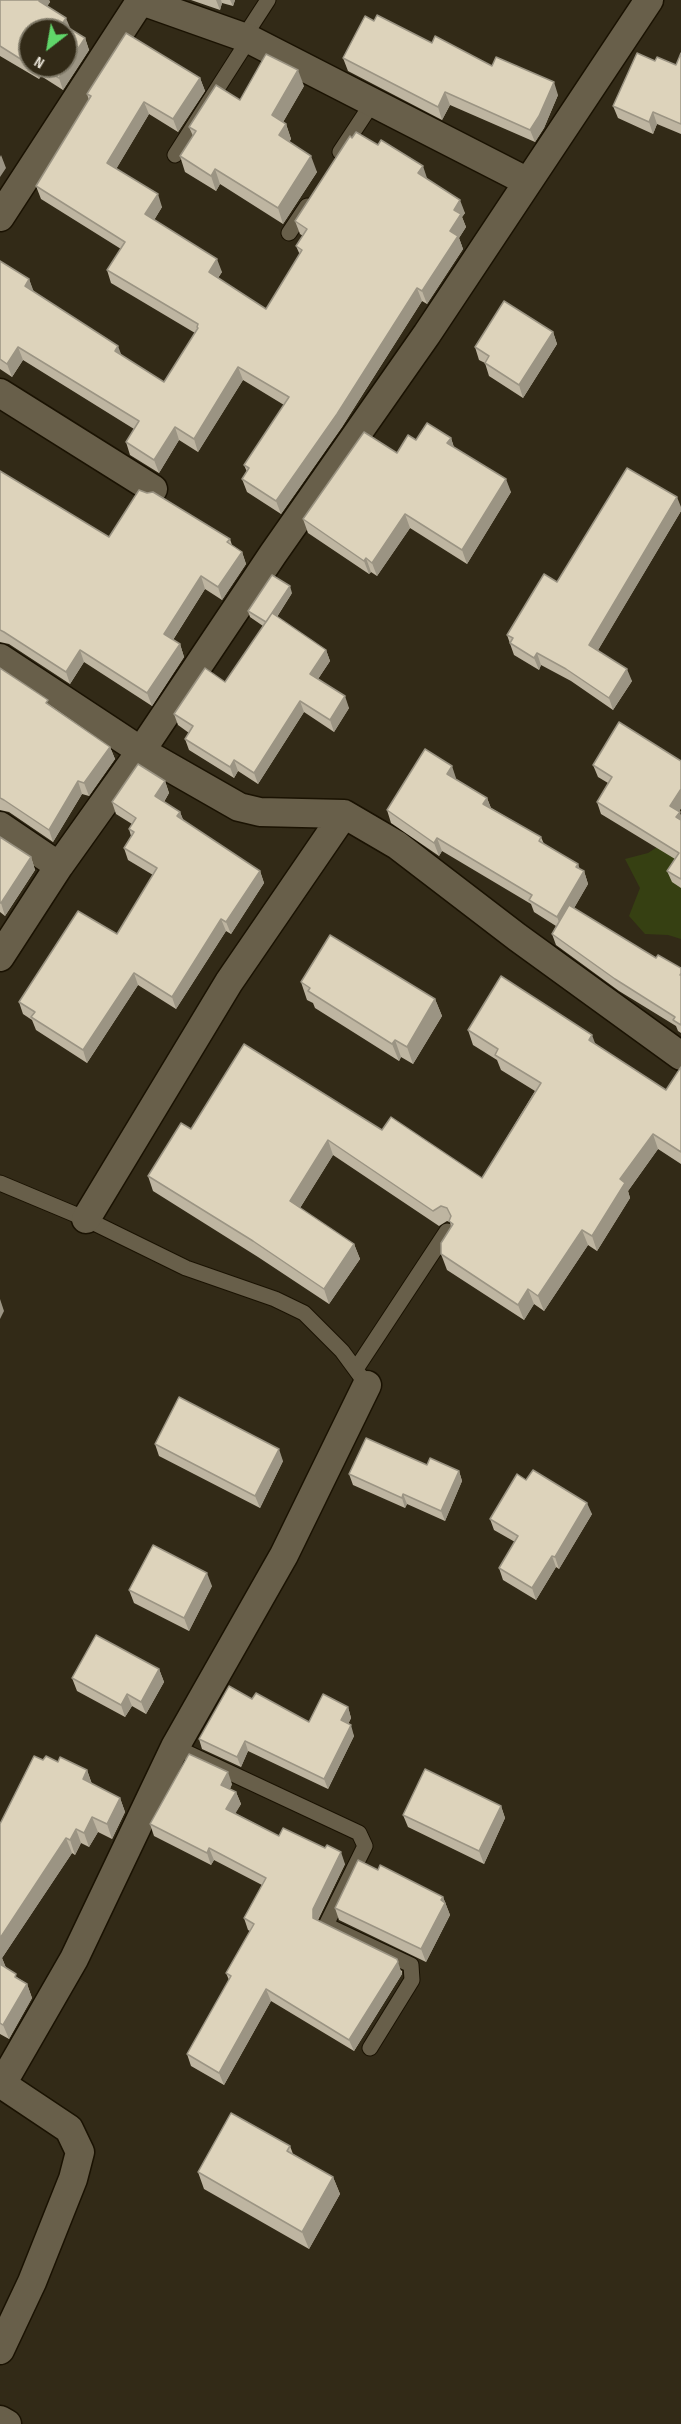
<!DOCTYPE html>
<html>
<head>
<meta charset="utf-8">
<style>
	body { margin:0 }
	#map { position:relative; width:681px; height:2424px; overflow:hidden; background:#322a17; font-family:"Sofia Sans Condensed",sans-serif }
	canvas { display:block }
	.north { position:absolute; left:18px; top:18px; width:60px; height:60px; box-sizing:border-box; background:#322a17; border:2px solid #7e7867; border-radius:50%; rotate:211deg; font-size:16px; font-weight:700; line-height:24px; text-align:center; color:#f1ece0 }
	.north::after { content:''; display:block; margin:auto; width:21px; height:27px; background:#60d56a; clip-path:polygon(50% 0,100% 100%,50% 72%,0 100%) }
</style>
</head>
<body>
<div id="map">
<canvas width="681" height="2424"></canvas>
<div class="north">N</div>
</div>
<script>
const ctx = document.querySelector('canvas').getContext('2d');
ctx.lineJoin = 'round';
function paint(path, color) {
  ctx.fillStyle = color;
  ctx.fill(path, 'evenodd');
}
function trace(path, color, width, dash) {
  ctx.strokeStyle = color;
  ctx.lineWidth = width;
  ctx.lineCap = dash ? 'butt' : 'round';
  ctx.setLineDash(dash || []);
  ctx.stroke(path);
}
paint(new Path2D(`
	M681,832V939L668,935L645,934L629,916L640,888L625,859L648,853Z`), '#364012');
const service = new Path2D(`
	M244,37L268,0
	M340,152L373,102
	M175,155L249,39
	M289,233L307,206
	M0,1183L86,1219L186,1268L275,1299L304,1313L342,1351L367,1385
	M356,1369L447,1231
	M175,1747L359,1833L365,1846L326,1925L411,1965L412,1980L370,2048`);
const minor = new Path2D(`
	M139,0L249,39L528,182
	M0,217L141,0
	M0,393L153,489
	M0,658L141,751L239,807L260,812L344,814L397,845L517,937L681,1056
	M0,826L59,866
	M0,957L59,866L141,751L273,554L427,334L649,0
	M86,1219L229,982L344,814
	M0,2083L69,2129L80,2152L73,2179L32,2282L0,2350
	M2,2084L74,1959L175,1747L284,1555L367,1385
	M0,2420L7,2424`);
trace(service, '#1a1202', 17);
trace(minor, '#1a1202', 31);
trace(service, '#685f4a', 15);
trace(minor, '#685f4a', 28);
paint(new Path2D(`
	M0,0H49L50,2L47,6L71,30L85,38L89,50L63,90L41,76L39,79L0,56ZM30,30L66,66H30Z
	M191,0H235L233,6L222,3L220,10Z
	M374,21L492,66L558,95L544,128L535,142L450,105L442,120L348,71L343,58Z
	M681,53V134L657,124L653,134L618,118L613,106L655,61L676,65Z
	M200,78L205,91L178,132L149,114L116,169L162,207L154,220L222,272L218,278L266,309L300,255L296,246L303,236L300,234L295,221L427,178V179L465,213L462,217L466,227L459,238L463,249L427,304L422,301L342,427L281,514L247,492L242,479L247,472L244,465L284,405L243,380L198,452L179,440L159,473L130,455L126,442L134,429L23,360L12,377L0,369V261L29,279L33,291L121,355L164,382L195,333L111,283L107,270L121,249L41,199L36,186L89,100L87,94Z
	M304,86L283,122L286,124L291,139L289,142L317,172L283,224L220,184L216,191L185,172L180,156L193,136L189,127L240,100Z
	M553,332L557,344L523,398L489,376L485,363L479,360L475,347Z
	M451,438L454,447L511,492L467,564L410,528L377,576L371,572L369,574L308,533L303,519L416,440Z
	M0,471L109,537L230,539L232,545L242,552L246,564L222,600L205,589L173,640L180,644L184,657L152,706L84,662L70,684L9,644L0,642Z
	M681,507V511L598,650L632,681L613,710L571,681L541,665L539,670L514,655L507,635L557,582Z
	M292,593L277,617L326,650L330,661L318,679L349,708L334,732L304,712L258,784L238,771L234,778L189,750L185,739L189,733L178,725L174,714L225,682L263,626L250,617L248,611Z
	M0,668L50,705L110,747L115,759L89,796L82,794L53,842L9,812L0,810Z
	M593,765L681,808L679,812L681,816V888L672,882L667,871L675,859L601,814L597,802L608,783L598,777Z
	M456,778V779L487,798L491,808L541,837L544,844L578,864L579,869L584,871L588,884L574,908L656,958L681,968V1033L678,1031L676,1026L619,991L556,945L552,934L556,926L534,912L531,904L442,851L439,856L391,823L387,810Z
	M165,781L169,793L164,802L180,812L183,820L260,871L264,883L231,934L226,931L176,1009L138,985L87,1063L36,1030L32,1020L23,1014L19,1002L117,934L153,875L128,860L124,848L131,836L129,829L132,824L116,814L112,802Z
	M0,837L31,857L35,870L5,916L0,912Z
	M301,982L435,999L442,1016L413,1064L401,1057L399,1061L315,1008L313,1003L307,1000Z
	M468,1030L596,1045L666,1090L681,1067V1164L658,1149L628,1191L630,1198L597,1251L588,1245L544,1311L534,1304L524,1320L447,1270L441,1254L451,1227L450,1222L447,1221L439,1226L333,1155L300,1208L354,1244L360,1259L329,1304L258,1257L153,1191L148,1176L191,1129L382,1130L482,1178L535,1091L501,1070L497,1060L473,1045Z
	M155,1444L283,1461L260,1508L159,1456Z
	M427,1465L459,1471L462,1481L445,1521L407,1504L405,1508L353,1485L349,1474Z
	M526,1480L592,1514L559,1569L556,1567L536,1600L503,1580L499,1568L515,1542L494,1530L490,1519Z
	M212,1586L189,1631L134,1603L129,1590Z
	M159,1669L164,1682L146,1714L132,1706L125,1717L77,1691L72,1678Z
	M252,1699L309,1722L348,1707L351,1718L348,1724L354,1736L328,1789L248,1751L241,1767L202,1749L199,1739Z
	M58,1762L87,1770L92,1784L120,1798L125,1812L112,1839L98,1832L89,1847L81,1843L75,1855L72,1853L2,1958L6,1968L18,1978L27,1984L32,1998L9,2039L0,2034V1824Z
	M232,1784L230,1789L236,1792L241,1804L235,1813L279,1836L345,1864L318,1920L402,1971V1974L354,2051L271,2001L224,2085L191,2066L187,2054L229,1980L226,1973L250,1931L248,1930L244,1918L262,1885L214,1860L211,1865L154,1836L150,1824Z
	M501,1806L505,1818L484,1864L408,1827L403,1815Z
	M378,1870L443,1897L450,1915L426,1962L339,1920L335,1908Z
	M290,2146L293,2154L333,2177L340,2194L309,2249L204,2189L198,2172Z`), '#beb5a1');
paint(new Path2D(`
	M40,0H49L50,2L43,13L39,1Z
	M216,0H221L222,3L220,10Z
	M230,0H235L233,6Z
	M66,18L71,30L62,24Z
	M85,38L89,50L63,90L59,78Z
	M36,66H37L41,76L39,79L35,68Z
	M298,70L304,86L278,131L272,115Z
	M200,78L205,91L178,132L173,119Z
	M554,82L558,95L544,128L535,142L530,130Z
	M445,92L450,105L442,120L438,107Z
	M144,102L149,114L112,176L107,163Z
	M653,112L657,124L653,134L649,122Z
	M286,124L291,139L284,151L279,135Z
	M1,155L6,168L0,177V157Z
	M311,156L317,172L283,224L278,208Z
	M423,166L427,178L423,186L418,173Z
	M215,169L220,184L216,191L211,176Z
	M158,194L162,207L150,227L145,214Z
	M460,200L465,213L462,217L466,227L459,238L463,249L427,304L422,291L450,231L454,210Z
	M217,259L222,272L213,285L209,272Z
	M29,279L34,292L25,286Z
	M417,288L422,301L342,427L281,514L276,501Z
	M553,332L557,344L523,398L519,385Z
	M118,346L123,359L115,351Z
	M18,347L23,360L12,377L7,364Z
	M238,367L243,380L198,452L194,439Z
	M175,427L179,440L159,473L154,460Z
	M451,438L455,452L447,443Z
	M506,479L511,492L467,564L462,550Z
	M677,497L681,507V511L594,657L589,645Z
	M405,514L410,528L377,576L372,563Z
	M242,552L246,564L222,600L218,587Z
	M366,558L371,572L369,574L364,561Z
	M201,576L205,589L169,646L164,634Z
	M290,586L292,593L269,629L266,622Z
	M180,644L184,657L152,706L147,693Z
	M80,650L84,662L70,684L66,672Z
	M326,650L330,661L314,685L310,674Z
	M537,653L541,665L539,670L534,658Z
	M627,669L632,681L613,710L609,698Z
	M345,696L349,708L334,732L330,720Z
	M300,701L304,712L258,784L254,773Z
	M110,747L115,759L89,796L84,783Z
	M234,760L238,771L234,778L230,767Z
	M452,766L456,778L452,786L447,774Z
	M78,781L82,794L53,842L49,830Z
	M165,781L169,793L160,808L155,796Z
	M681,789V808L675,818L670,806Z
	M487,798L492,811L483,804Z
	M180,812L185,824L177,816Z
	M680,812L681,816V829L676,817Z
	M437,838L442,851L439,856L434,843Z
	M31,857L35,870L5,916L1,903Z
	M578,864L582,875L584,871L588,884L562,929L557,917Z
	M260,871L264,883L231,934L226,922Z
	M221,919L226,931L176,1009L172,997Z
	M134,973L138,985L87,1063L83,1050Z
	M435,999L442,1016L413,1064L407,1047Z
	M592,1035L598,1051L589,1040Z
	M395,1040L401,1057L399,1061L392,1044Z
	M653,1134L658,1149L628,1191L630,1198L597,1251L592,1236L620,1179Z
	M328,1140L333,1155L295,1216L290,1201Z
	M582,1230L588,1245L544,1311L538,1296Z
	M354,1244L360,1259L329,1304L324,1289Z
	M528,1289L534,1304L524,1320L518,1305Z
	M0,1299L4,1311L0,1319Z
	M279,1449L283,1461L260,1508L255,1496Z
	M459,1471L462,1481L445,1521L441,1511Z
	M403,1494L407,1504L405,1508L402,1498Z
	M587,1503L592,1514L559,1569L555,1557Z
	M552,1556L556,1567L536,1600L532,1588Z
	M207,1573L212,1586L189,1631L184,1618Z
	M159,1669L164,1682L146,1714L141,1702Z
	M127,1694L132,1706L125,1717L121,1705Z
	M348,1707L351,1718L345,1731L341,1720Z
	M351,1725L354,1736L328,1789L324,1779Z
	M245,1741L248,1751L241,1767L237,1757Z
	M87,1770L92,1785L83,1779Z
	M228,1772L232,1784L226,1797L221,1785Z
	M236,1792L241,1804L231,1821L226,1809Z
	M120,1798L125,1812L112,1839L107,1824Z
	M501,1806L505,1818L484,1864L479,1851Z
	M92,1817L98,1832L89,1847L84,1833Z
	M76,1829L81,1843L75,1855L70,1840Z
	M66,1838L72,1853L2,1958L7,1970L0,1971V1938Z
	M209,1848L214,1860L211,1865L207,1853Z
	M341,1852L345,1864L317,1921L313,1918V1909Z
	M443,1897L450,1915L426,1962L421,1949Z
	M397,1959L402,1974L354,2051L349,2040Z
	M27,1984L32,1998L9,2039L3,2025Z
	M266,1989L271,2001L224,2085L219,2073Z
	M333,2177L340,2194L309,2249L302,2232Z`), '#9b9483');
const building = new Path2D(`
	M0,0H40L39,1L66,18L62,24L85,38L59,78L39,66H66V30H30V65L0,46Z
	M377,15L432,43L435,36L492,66L496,57L554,82L539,116L530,130L445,92L438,107L343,58L365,16L374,21Z
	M126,33L200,78L173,119L144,102L107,163L158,194L145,214L217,259L209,272L266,309L302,250L296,246L307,229L295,221L350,136L352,138L356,132L378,145L381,140L423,166L418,173L460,200L454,210L461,214L450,231L458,236L422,291L417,288L337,414L276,501L242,479L249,468L244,465L289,397L238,367L194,439L175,427L154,460L126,442L139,421L18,347L7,364L0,359V261L29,279L25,286L118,346L115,351L164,382L198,328L197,327L198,324L107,270L125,242L36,186L91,96L87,94Z
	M637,53L655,61L657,57L676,65L681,53V124L653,112L649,122L613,106Z
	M266,54L298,70L272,115L286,124L279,135L311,156L278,208L215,169L211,176L180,156L196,131L189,127L216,85L240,100Z
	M504,301L553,332L519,385L485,363L489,356L475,347Z
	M427,423L451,438L447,443L506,479L462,550L405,514L372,563L366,558L364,561L303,519L364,432L397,453L408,435L416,440Z
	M627,468L677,497L589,645L627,669L609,698L566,669L537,653L534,658L510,643L513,638L507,635L544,574L557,582Z
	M0,471L109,537L139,490L147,493L153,492L230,539L227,542L242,552L218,587L201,576L164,634L180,644L147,693L80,650L66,672L4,632L0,630Z
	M272,575L290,586L266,622L248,611Z
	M272,613L326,650L310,674L345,696L330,720L300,701L254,773L234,760L230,767L185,739L193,726L174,714L205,668L225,682Z
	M0,668L48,700L46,703L110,747L84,783L78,781L49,830L4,800L0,798Z
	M619,722L681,761V789L670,806L680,812L676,817L681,820V879L667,871L679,853L597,802L612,777L593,765Z
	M425,749L452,766L447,774L487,798L483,804L541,837L539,841L578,864L576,867L584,871L557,917L529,900L532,895L437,838L434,843L387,810Z
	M138,764L165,781L155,796L180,812L177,816L260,871L226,922L221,919L172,997L134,973L83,1050L31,1017L35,1012L19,1002L78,911L117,934L157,868L124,848L134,832L129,829L136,818L112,802Z
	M0,837L31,857L1,903H0Z
	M569,905L656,958L658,955L681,968V973L680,975H681V1025L673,1020L675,1017L615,979L552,934Z
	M330,935L435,999L407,1047L395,1040L392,1044L308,991L310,988L301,982Z
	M501,976L592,1035L589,1040L666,1090L681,1067V1152L653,1134L620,1179L625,1183L592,1236L582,1230L538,1296L528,1289L518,1305L441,1254V1243L453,1224L449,1221L451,1216L447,1208L441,1206L433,1211L328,1140L290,1201L354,1244L324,1289L253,1241L148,1176L181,1123L191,1129L244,1044L382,1130L391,1117L482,1178L541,1083L495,1055L498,1049L468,1030Z
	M179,1397L279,1449L255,1496L155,1444Z
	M366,1438L427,1465L430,1458L459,1471L441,1511L403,1494L402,1498L349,1474Z
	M533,1470L587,1503L555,1557L552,1556L532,1588L499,1568L518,1536L490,1519L517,1474L526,1480Z
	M153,1545L207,1573L184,1618L129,1590Z
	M96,1635L159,1669L141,1702L127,1694L121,1705L72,1678Z
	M229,1686L252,1699L256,1693L309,1722L323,1694L348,1707L341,1720L351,1725L324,1779L245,1741L237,1757L199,1739Z
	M189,1754L228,1772L221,1785L236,1792L226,1809L279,1836L283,1828L325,1848L327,1845L341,1852L313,1909V1918L397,1959L398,1962L349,2040L266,1989L219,2073L187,2054L231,1976L226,1973L254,1924L244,1918L266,1878L209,1848L207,1853L150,1824Z
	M34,1756L43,1760L46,1756L58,1762L60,1757L87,1770L83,1779L120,1798L107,1824L92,1817L84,1833L76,1829L70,1840L66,1838L0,1938V1824Z
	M425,1769L501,1806L479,1851L403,1815Z
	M358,1860L378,1870L380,1865L443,1897L441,1900L445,1903L421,1949L335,1908Z
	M0,1964L16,1974L15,1977L27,1984L3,2025L0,2023Z
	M231,2113L290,2146L287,2151L333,2177L302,2232L198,2172Z`);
paint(building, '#ddd3bb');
trace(building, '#9b9483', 1.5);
</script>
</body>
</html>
